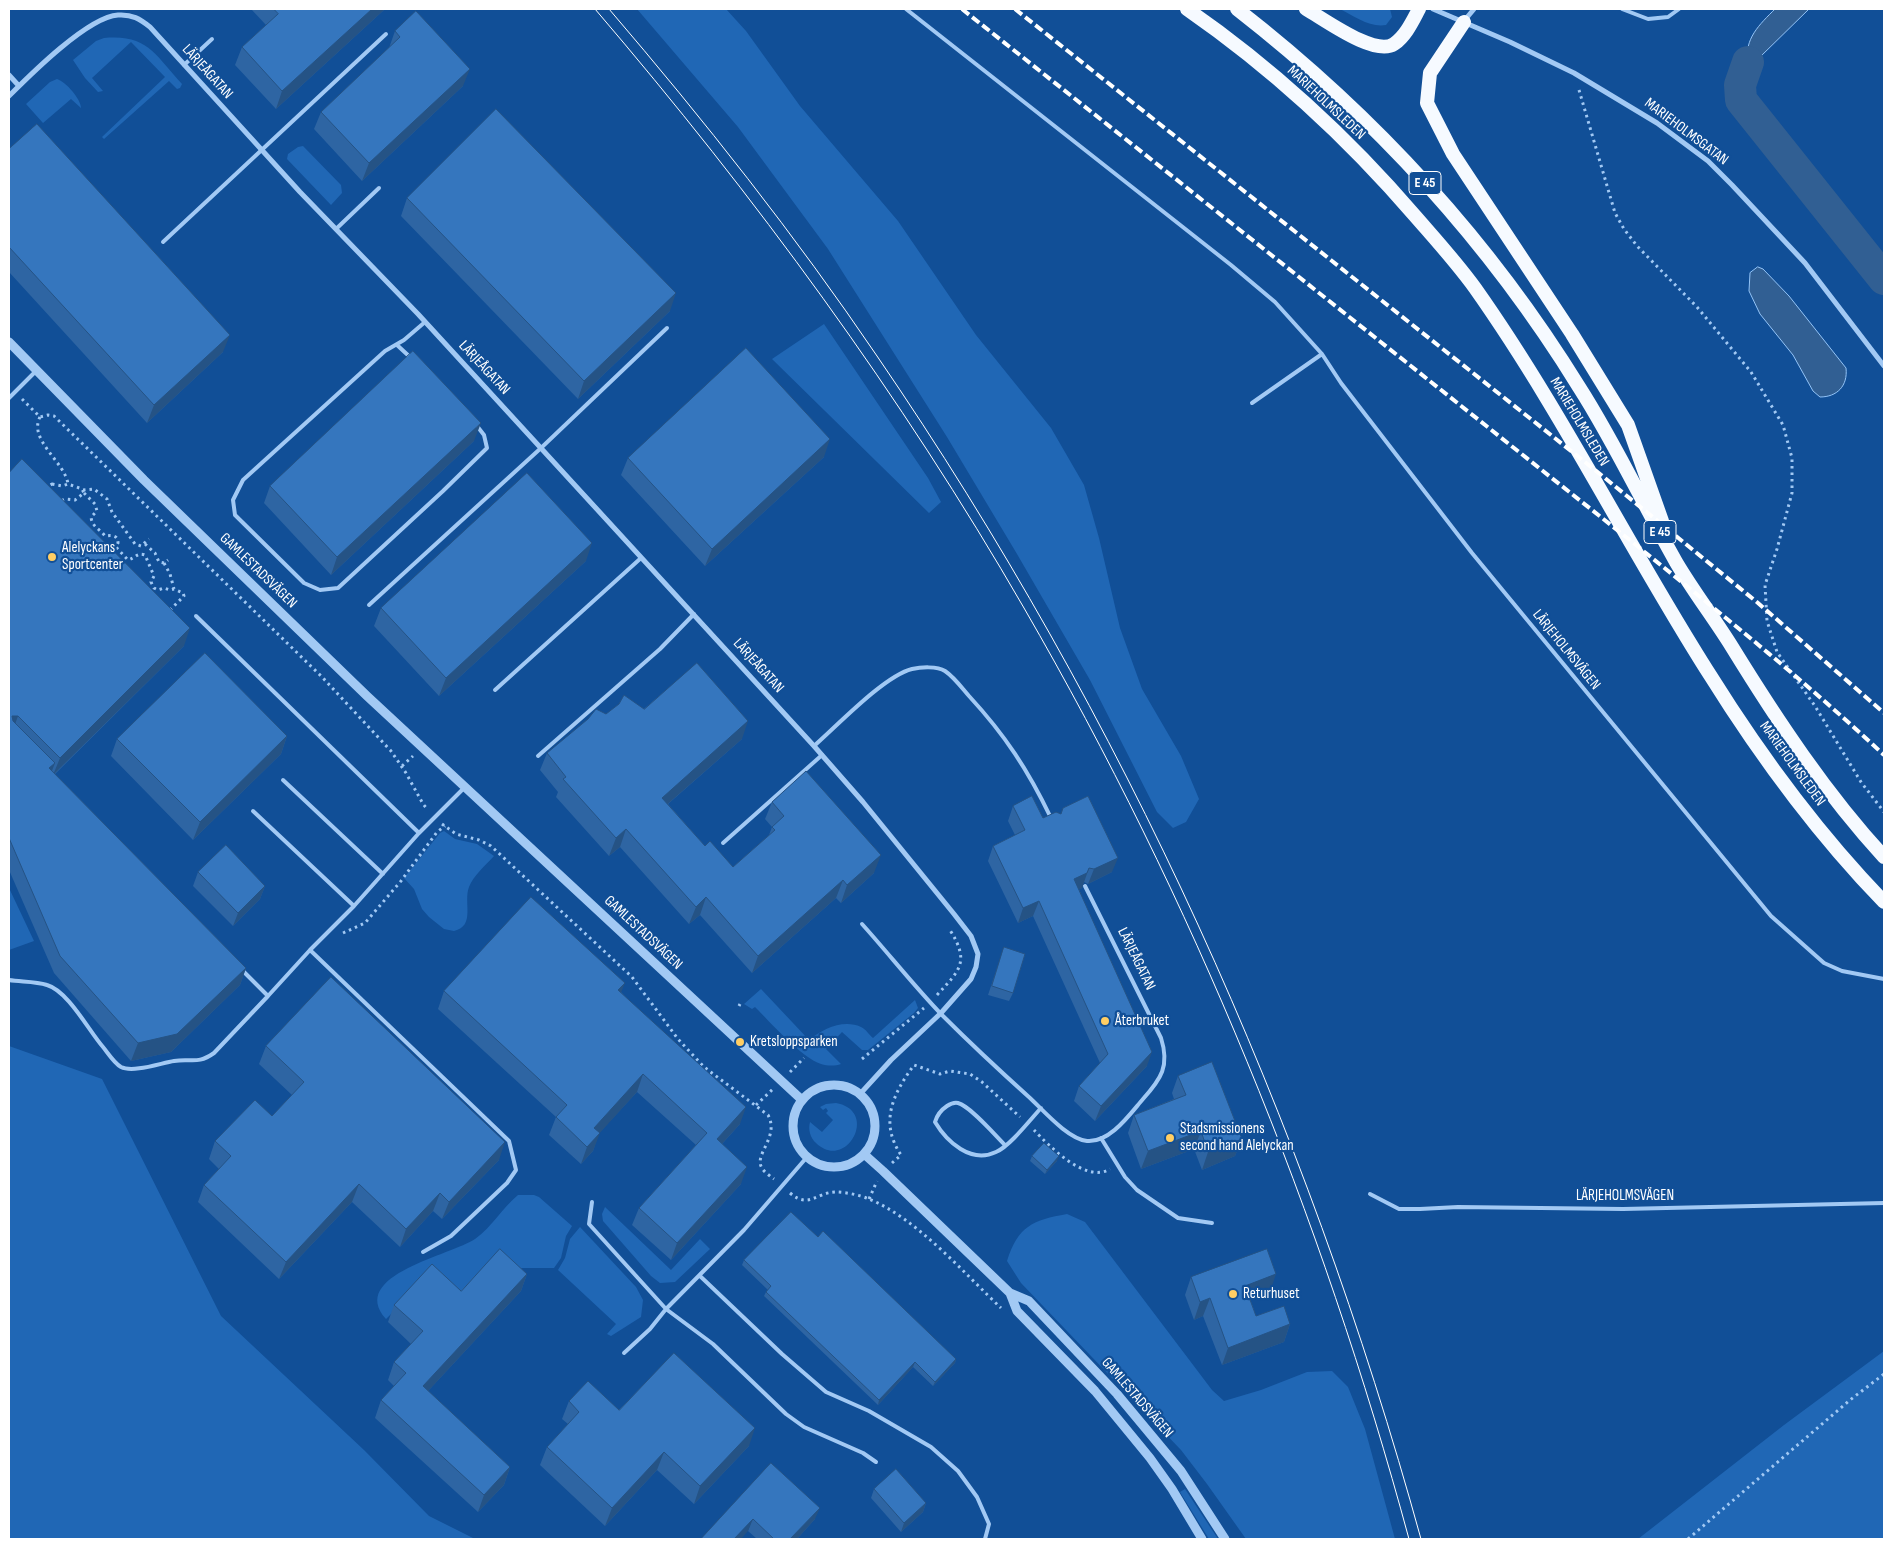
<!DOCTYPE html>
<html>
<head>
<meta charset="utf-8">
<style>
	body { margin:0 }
	#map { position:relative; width:1893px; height:1548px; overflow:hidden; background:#114f97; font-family:"Sofia Sans Condensed",sans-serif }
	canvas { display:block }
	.frame { position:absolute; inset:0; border:10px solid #fff; pointer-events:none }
</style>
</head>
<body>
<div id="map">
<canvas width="1893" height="1548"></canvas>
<div class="frame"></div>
</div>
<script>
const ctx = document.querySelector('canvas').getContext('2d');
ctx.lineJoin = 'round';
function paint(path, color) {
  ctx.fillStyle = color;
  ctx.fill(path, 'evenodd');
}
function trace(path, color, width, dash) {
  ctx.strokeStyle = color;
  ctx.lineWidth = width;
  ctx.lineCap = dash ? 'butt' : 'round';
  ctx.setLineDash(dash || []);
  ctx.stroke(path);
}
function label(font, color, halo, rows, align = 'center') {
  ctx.font = font + ' "Sofia Sans Condensed",sans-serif';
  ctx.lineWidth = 4.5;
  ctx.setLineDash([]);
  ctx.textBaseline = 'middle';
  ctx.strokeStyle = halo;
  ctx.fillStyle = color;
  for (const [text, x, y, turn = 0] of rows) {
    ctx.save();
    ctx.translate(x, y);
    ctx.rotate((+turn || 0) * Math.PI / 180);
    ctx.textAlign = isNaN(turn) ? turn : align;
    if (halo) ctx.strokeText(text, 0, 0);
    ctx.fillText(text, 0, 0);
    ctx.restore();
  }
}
paint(new Path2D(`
	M637,9H726L746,31L800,106L898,221L976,335L1051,428L1084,485L1099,538L1120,628L1142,689L1181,756L1199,799L1186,822L1173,828L1157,812L1090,680L1017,554L947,437L828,249L738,127Z
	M1340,9H1390L1392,17L1386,25C1370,28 1354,16 1340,9Z
	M104,38C148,34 155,55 182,84L180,88L177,89L169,81L104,139L102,137L165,77L131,42L92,78L103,91L98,92L85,78L73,60L96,41Z
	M57,79C66,82 81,99 81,108L71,99L43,123L26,104L50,82Z
	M303,146L341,185L342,193L331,205L287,159L288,154L298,147Z
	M824,324L928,478L941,502L929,513L772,359Z
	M444,831L455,839L477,844L494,856C486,865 473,876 469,887C463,902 476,926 454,931L444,929L429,917L422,909L414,889L404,878L440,833Z
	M9,888L34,941L9,950Z
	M761,989L809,1040C823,1029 843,1019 861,1027C866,1029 869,1035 873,1038L915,1000L918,1008L914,1013L868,1050H862L842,1032L826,1049L841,1064C835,1066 828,1066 821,1064C802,1058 770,1022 755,1007L752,1009L744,1004Z
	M9,1046L102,1079L221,1316L364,1450L429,1516L475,1539H9Z
	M836,1103C880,1111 846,1172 816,1143C810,1138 808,1129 810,1122L822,1132L833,1120L826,1113L828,1111L826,1108L823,1110L820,1107L826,1104Z
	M518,1195H534L539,1197L572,1226L566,1236L561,1258L554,1268H522L455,1308L395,1310L386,1319C347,1275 452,1255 475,1239C492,1227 502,1208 518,1195Z
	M605,1207L671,1270L700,1239L710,1249L675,1282L660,1283L651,1276L603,1221L602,1214Z
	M1067,1214L1085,1222L1212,1390L1224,1401L1261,1390L1307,1372L1332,1371L1348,1387L1365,1429L1395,1539H1246L1207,1484L1181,1450L1021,1283L1007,1261C1018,1226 1033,1220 1067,1214Z
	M580,1227L636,1287L643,1300L641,1317L611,1336L607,1334L616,1324L558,1270L565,1258L570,1239Z
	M1884,1351V1539H1638L1784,1425Z
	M1185,1489L1218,1539H1209L1180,1492Z`), '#2067b5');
const water = new Path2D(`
	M1775,9H1809L1760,57L1752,63L1748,62C1744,39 1759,25 1775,9Z
	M1758,267L1763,269L1789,296L1846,368C1848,386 1837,397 1820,397L1813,391L1793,355L1760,314L1749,291L1750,273Z`);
paint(water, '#315f93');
trace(water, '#94c4f7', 1);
trace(new Path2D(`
	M1748,62L1740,85L1741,100L1884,279`), '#315f93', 32);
trace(new Path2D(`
	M1579,90L1615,213L1624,229L1637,246L1697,307L1751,372L1783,425L1792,458V493L1777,549L1765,585L1767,621L1777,652L1815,706L1861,782L1884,812
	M22,399L40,417L48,415L54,416L322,677L391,751L406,773L423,804L428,810
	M40,417C28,440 65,462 68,484
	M52,484L62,486L68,484L82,489L84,493L75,500L66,499L57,502L51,500L46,493L47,487Z
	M83,490L94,489L107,499L112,512L135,544L141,546L149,539
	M84,493L95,504L97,511L91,517C92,527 100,529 105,536C112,535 118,535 118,543L116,547L128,560C136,558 137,552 145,555L154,576L151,582L154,588L158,590L164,588L170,590L174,589
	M145,544L155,553L159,562L164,563L168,560
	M164,563L170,574L174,589L183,593L184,596L168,612
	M402,766L413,756
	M442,824L456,834L479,840L491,846L632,977L678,1039L704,1067L768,1115C780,1137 753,1155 762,1168C764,1172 770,1176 774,1179
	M343,933L365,923L401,881L437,832L445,826
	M937,995C960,970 970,962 950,930
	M739,1006L740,1004
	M781,1043L783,1041
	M862,1059L924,1008
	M790,1072L804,1058
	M756,1105L773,1089
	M1034,1130C1049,1146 1086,1184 1110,1169
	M892,1163L901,1155C879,1122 893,1094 914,1065L940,1074L950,1071L970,1074L982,1082L1020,1117
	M790,1193C809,1209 815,1193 835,1192C845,1192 860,1195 869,1199C916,1218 964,1273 1001,1308
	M869,1199L877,1181
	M1688,1539L1850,1400L1884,1374`), '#a2c9f4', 3, [2.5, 4]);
trace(new Path2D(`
	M906,9L1231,265L1275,302L1322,354
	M1622,9L1648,19L1668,17L1679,9
	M184,65L212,39
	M336,229L379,188
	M163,242L386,34
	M425,322L404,340L385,351L243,480L233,500L235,515L304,583L320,590L338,588L443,491L487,448L484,435L477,426
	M397,345L411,358
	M9,398L36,371
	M1252,403L1322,354L1341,383L1472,553L1771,916L1824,963L1842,971L1884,979
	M369,605L541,448L667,328
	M196,616L419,833
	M495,690L641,558
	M814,746C837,726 884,676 912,669C921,667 937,666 945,671C954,677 962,688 969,696C1005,735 1028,770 1051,818
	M538,756L660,649L694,614
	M283,780L383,874
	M253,811L354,906
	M723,843L822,755
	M862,924C889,954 914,986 942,1015C971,1044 1000,1071 1030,1098C1044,1111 1068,1139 1087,1141C1110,1143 1130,1114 1143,1099C1161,1079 1170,1066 1161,1038L1085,886
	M241,969L268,996L310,950
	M9,980C21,982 35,981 47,985C68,991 89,1031 103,1047C108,1053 114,1063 121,1067C133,1073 161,1063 174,1061C192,1058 197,1065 214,1053L268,996
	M1101,1138L1125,1177L1137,1190L1178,1218L1212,1223
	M1005,1145C995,1135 970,1106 958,1103C953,1102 950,1104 947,1106C941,1110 937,1115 935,1122C947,1142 971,1164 996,1152C1010,1146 1030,1120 1041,1108
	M807,1157L744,1230L666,1309L713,1344L786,1414L804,1427L863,1453L876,1462
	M1370,1194L1399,1209H1420L1458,1207L1623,1209L1884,1203
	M592,1202L589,1224L666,1309L650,1329L624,1353
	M423,1252L451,1236L507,1183L516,1170L509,1141L310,950L354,906L419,833L465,787
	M700,1276L782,1354L826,1392L869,1411L931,1447L958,1471L977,1497L989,1524L985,1539`), '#a2c9f4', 4);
trace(new Path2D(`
	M1433,9L1510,42L1574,73L1657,123L1708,161L1732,185L1805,263L1884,366
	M1464,21L1474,9
	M9,75L19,86
	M9,96C31,74 88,17 118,15C132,14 140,19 150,27L300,192L418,314L814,746L863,802L954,914L971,936L978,954L976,967L971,979L941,1013L891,1060L860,1094`), '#a2c9f4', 5);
trace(new Path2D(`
	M9,342L144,480L367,696L802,1100
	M793 1126a41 41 0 1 1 82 0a41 41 0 1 1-82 0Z
	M864,1154L883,1171L1010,1293L1029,1301L1117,1394L1181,1471L1225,1539
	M1010,1293L1017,1311L1095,1391L1150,1458L1172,1489L1202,1539`), '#a2c9f4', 9);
trace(new Path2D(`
	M1187,9C1272,68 1349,139 1416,217C1436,240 1457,263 1475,288C1562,411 1629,548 1710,675C1760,755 1819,835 1884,902
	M1237,9C1372,114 1489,241 1579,387C1615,443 1643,504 1676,562C1693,591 1714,618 1732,647C1777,720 1826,794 1884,857
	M1306,9C1324,19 1375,57 1394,44C1406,36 1413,20 1419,9
	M1464,22L1430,73L1427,103L1453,154L1572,334L1628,425L1662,521`), '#f6faff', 14);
trace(new Path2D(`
	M595,9C755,196 901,395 1024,608C1193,900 1321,1214 1409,1539
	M609,9C704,120 795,235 877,356C1124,717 1305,1118 1421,1539`), '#fff', 1);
trace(new Path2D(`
	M962,9L1636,545C1720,613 1805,681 1884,755
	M1015,9L1600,474L1758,603L1884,713`), '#fff', 4, [9, 4]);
paint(new Path2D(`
	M251,9H385L276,109L235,65L242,47L266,25Z
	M395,31L463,86L362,181L314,129L321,112L389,48Z
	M9,149L223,352L147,423L9,272Z
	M407,198L670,311L578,399L401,216Z
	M474,441L331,575L264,503L270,486Z
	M824,457L705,566L621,475L628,458Z
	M9,473L184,646L55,774L246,968L240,985L171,1052L131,1061L54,973L9,870Z
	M586,561L439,696L374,626L381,608Z
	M644,709L742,739L668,804L705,846L733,867L769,835L772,827L765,819L772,802L874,873L841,903L836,898L752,973L700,915L689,924L620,847L609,856L556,797L558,792L540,770L547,753L606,714Z
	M287,736L281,754L193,840L111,756L117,739Z
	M1013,806L1043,818L1112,872L1088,884L1084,882L1082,888L1079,889L1147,1066L1095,1121L1074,1101L1079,1086L1100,1063L1033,916L1018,923L988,861L993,846L1015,835L1008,821Z
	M198,872L265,886L260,899L233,926L193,886Z
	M1004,947L1013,993L1009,1001L988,995Z
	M444,991L621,992L740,1124L722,1144L741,1184L671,1260L632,1225L639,1208L696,1145L637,1092L599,1133L593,1151L581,1164L549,1135L556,1117L438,1009Z
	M266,1046L499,1160L442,1219L433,1211L400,1247L352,1202L279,1279L198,1202L204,1185L219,1169L209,1159L215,1141L272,1116L292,1095L259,1064Z
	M1178,1076L1242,1139L1235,1156L1202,1170L1194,1149L1141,1169L1128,1133L1134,1115L1174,1099L1172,1093Z
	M1032,1156L1057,1161L1045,1174L1030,1161Z
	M818,1237L956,1359L955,1363L933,1386L913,1367L878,1405L764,1296L766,1292L768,1290L742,1265L744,1260Z
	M527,1274L521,1291L428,1391L510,1467L504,1485L478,1512L375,1418L381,1400L394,1386L388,1380L394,1362L411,1344L388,1322L394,1305L461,1291Z
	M1191,1277L1270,1292L1250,1299L1256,1316L1290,1324L1284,1342L1222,1365L1203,1316L1194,1320L1185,1295Z
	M569,1401L619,1410L749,1446L694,1504L657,1470L605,1526L540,1465L547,1447L568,1424L562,1419Z
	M771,1463L815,1519L797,1539H757L748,1531Z
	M874,1489L926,1503L923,1512L901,1532L871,1498Z`), '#2e65a3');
paint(new Path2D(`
	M372,9H385L276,109L282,91Z
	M470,69L463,86L362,181L369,163Z
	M676,293L670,311L578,399L584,381Z
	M230,335L223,352L147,423L154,405Z
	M481,423L474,441L331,575L337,557Z
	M830,439L824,457L705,566L712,549Z
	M592,543L586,561L439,696L446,678Z
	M190,628L184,646L53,775L60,758Z
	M12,716H18L12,733Z
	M748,721L742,739L655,815L662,798Z
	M287,736L281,754L193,840L200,822Z
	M55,763L48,781L49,768Z
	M626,829L620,847L609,856L616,838Z
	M881,855L874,873L841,903L847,885Z
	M1118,858L1112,872L1088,884L1094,869Z
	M1089,868L1082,888L1069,894L1074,879Z
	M843,880L836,898L752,973L758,956Z
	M265,886L260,899L233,926L238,913Z
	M706,897L700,915L689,924L696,907Z
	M1039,901L1033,916L1018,923L1023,908Z
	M246,968L240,985L171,1052L131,1061L138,1043Z
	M625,983L618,1000V990Z
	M1152,1052L1147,1066L1095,1121L1101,1106Z
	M643,1074L637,1092L588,1146L594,1128Z
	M746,1107L740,1124L710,1157L717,1139Z
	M1201,1131L1194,1149L1141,1169L1148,1151Z
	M600,1133L593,1151L581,1164L587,1147Z
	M1242,1139L1235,1156L1202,1170L1208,1152Z
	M505,1142L499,1160L442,1219L449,1202Z
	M1059,1156L1057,1161L1045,1174L1047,1170Z
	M747,1167L741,1184L671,1260L677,1243Z
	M359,1184L352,1202L279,1279L286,1262Z
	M440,1193L433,1211L400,1247L406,1229Z
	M527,1274L521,1291L416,1404L423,1386Z
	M1276,1274L1270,1292L1239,1303L1245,1286Z
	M1210,1298L1203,1316L1194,1320L1200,1302Z
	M1290,1324L1284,1342L1222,1365L1228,1348Z
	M956,1359L955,1363L933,1386L935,1382Z
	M915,1362L913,1367L878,1405L879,1400Z
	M755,1428L749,1446L694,1504L700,1486Z
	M664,1452L657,1470L605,1526L612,1508Z
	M510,1467L504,1485L478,1512L484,1495Z
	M926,1503L923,1512L901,1532L904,1523Z
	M820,1508L815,1519L797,1539H790Z
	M753,1519L748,1531L741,1539H734Z`), '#255385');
const building = new Path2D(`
	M274,9H372L282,91L242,47L278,14Z
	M416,11L470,69L369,163L321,112L400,37L395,31Z
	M496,109L676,293L584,381L407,198Z
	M37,124L230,335L154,405L9,247V149Z
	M746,348L830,439L712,549L628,458Z
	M413,351L481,423L337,557L270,486Z
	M22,459L190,628L60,758L18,716H12L13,721L55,763L49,768L246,968L177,1034L138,1043L60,956L9,838V473Z
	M527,473L592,543L446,678L381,608Z
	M205,653L287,736L200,822L117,739Z
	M697,663L748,721L662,798L705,846L710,841L733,867L775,830L772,827L784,816L772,802L806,771L881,855L847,885L843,880L758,956L706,897L696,907L626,829L616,838L563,779L566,777L547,753L588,719L596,709L606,714L619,704L624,695L644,709Z
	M1032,796L1043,818L1056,812L1061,814L1063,808L1088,796L1118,858L1094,869L1089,868L1087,873L1074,879L1152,1052L1101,1106L1079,1086L1108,1054L1039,901L1023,908L993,846L1025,830L1013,806Z
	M226,845L265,886L238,913L198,872Z
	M531,897L625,983L618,990L746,1107L717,1139L747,1167L677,1243L639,1208L707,1133L643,1074L594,1128L600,1133L587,1147L556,1117L567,1105L444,991Z
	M1004,947L1025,954L1013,993L992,986Z
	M331,977L505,1142L449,1202L440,1193L406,1229L359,1184L286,1262L204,1185L231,1156L215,1141L255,1100L272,1116L304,1082L266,1046Z
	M1212,1062L1242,1139L1208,1152L1201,1131L1148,1151L1134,1115L1186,1095L1178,1076Z
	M1044,1143L1059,1156L1047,1170L1032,1156Z
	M791,1212L818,1237L823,1231L956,1359L935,1382L915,1362L879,1400L766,1292L771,1286L744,1260Z
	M500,1249L527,1274L423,1386L510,1467L484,1495L381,1400L406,1373L394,1362L423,1331L394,1305L432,1264L461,1291Z
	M1267,1249L1276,1274L1245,1286L1256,1316L1284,1306L1290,1324L1228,1348L1210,1298L1200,1302L1191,1277Z
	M674,1353L755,1428L700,1486L664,1452L612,1508L547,1447L579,1412L569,1401L588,1381L619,1410Z
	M771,1463L820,1508L790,1539H774L753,1519L734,1539H701Z
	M896,1469L926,1503L904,1523L874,1489Z`);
paint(building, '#3576be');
trace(building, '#255385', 1);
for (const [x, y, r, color] of [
	[52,557,5,"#ffce64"],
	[1105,1021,5,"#ffce64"],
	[740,1042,5,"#ffce64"],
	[1170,1138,5,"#ffce64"],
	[1233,1294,5,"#ffce64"]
]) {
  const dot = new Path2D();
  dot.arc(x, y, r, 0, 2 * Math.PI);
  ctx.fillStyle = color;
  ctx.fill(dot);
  trace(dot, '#114f97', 2);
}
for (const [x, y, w] of [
	[1425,183,32],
	[1660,532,32]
]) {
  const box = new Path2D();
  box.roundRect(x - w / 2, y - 11.5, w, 23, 4);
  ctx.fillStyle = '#114f97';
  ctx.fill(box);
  trace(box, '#fff', 1);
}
label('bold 14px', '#fff', null, [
	["E 45",1425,183],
	["E 45",1660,532]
]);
label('15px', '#fff', '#114f97', [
	["LÄRJEÅGATAN",207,72,48],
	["MARIEHOLMSLEDEN",1326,103,43],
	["MARIEHOLMSGATAN",1686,132,37],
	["LÄRJEÅGATAN",484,368,47],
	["MARIEHOLMSLEDEN",1579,422,59],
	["GAMLESTADSVÄGEN",258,571,44],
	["LÄRJEHOLMSVÄGEN",1566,650,51],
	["LÄRJEÅGATAN",758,666,48],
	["MARIEHOLMSLEDEN",1792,764,54],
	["GAMLESTADSVÄGEN",643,933,43],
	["LÄRJEÅGATAN",1136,959,64],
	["LÄRJEHOLMSVÄGEN",1625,1196],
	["GAMLESTADSVÄGEN",1137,1398,49]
]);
label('15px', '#fff', '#114f97', [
	["Alelyckans",62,548],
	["Sportcenter",62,565],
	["Återbruket",1115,1021],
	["Kretsloppsparken",750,1042],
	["Stadsmissionens",1180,1129],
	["second hand Alelyckan",1180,1146],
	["Returhuset",1243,1294]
], 'left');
</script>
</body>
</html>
